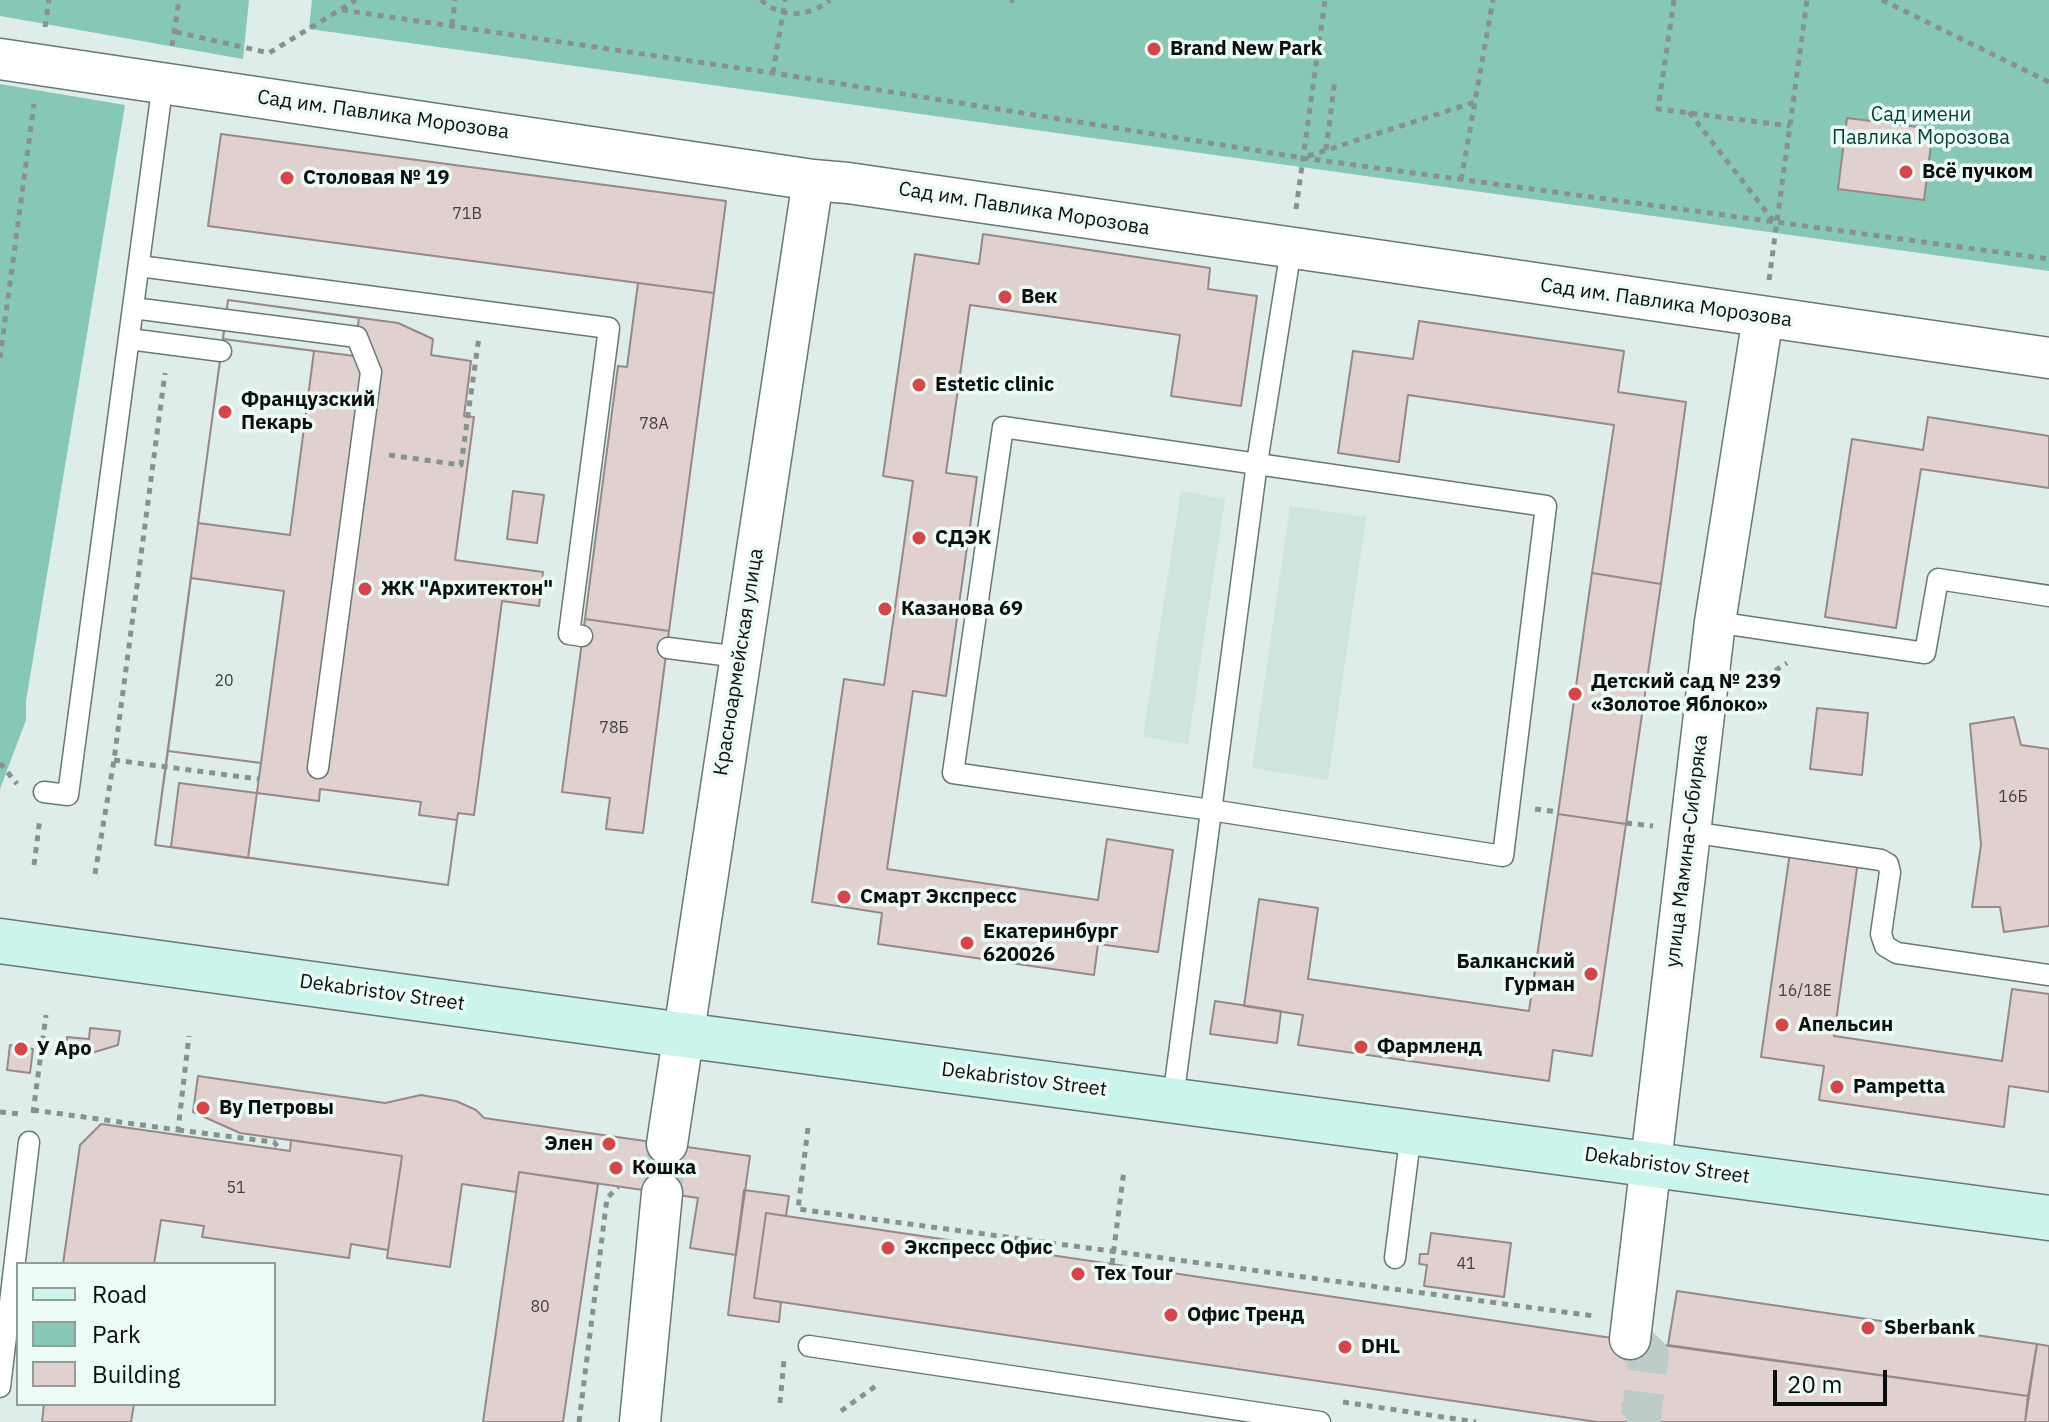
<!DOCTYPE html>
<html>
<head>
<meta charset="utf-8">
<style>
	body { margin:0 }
	#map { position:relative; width:2049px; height:1422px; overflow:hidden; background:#deede9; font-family:"IBM Plex Sans",sans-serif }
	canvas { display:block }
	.legend { position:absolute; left:16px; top:1262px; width:260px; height:144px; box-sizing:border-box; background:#ecfbf6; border:2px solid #929d99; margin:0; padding:10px 14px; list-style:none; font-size:24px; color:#0a0f0e }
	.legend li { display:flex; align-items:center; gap:16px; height:40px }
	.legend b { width:40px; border:2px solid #929d99 }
	.scale { position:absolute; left:1773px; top:1370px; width:114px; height:36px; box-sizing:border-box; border:4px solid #0a0f0e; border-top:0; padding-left:10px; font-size:24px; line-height:28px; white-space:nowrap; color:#0a0f0e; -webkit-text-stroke:6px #ecfbf6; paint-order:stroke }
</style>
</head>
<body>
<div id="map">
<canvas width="2049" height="1422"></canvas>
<ul class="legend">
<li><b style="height:10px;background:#cbf5ec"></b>Road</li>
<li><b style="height:22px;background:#87c7b6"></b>Park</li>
<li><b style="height:22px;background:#e0d1cf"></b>Building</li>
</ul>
<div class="scale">20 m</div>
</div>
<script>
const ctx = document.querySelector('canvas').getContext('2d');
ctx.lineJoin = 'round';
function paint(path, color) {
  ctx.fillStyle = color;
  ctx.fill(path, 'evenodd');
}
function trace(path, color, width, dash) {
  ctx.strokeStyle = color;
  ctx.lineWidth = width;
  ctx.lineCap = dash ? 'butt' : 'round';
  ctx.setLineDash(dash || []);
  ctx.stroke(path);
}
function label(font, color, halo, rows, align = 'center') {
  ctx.font = font + ' "IBM Plex Sans",sans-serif';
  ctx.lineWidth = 7;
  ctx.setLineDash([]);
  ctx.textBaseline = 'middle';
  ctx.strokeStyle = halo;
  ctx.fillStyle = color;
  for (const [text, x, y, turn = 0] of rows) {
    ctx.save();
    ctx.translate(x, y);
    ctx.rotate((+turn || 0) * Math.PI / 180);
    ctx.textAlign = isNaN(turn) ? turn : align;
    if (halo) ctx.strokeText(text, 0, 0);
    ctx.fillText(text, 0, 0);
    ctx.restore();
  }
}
paint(new Path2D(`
	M1181,491L1225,499L1188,744L1143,737Z
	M1290,506L1366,517L1328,780L1252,768Z`), '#cde5de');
paint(new Path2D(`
	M0,0H249L243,59L0,16Z
	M312,0H2049V271L309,29Z
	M0,84L125,105L26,701V720L0,789Z`), '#87c7b6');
const building = new Path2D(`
	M1847,118L1933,129L1924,200L1838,189Z
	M221,134L726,201L714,293L208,226Z
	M983,234L1210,268L1208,289L1257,296L1241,406L1171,396L1180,335L970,305L946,473L977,477L946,696L913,691L887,869L1098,900L1107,839L1173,850L1158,952L1098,944L1094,975L878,944L882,913L812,902L844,679L884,685L913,481L883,476L915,254L979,264Z
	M638,283L714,293L669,631L585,619L618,366L627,367Z
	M228,300L359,318L354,356L223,339Z
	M228,300L398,323L433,339L431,355L471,361L464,416L474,417L455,560L543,572L539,606L502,601L474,815L458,813L448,885L155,845Z
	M1419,321L1624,351L1618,392L1686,402L1661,584L1592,573L1614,425L1408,395L1399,462L1338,453L1353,351L1413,359Z
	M223,339L314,351L290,535L198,523Z
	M1928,417L2049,436V488L1921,469L1896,628L1825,617L1852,439L1923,450Z
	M513,491L544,495L537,543L507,539Z
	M1592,573L1661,584L1626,824L1558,814Z
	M191,578L284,591L261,763L168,751Z
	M585,619L669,631L643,833L606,829L610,798L562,792Z
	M1817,708L1868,713L1862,775L1810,769Z
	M2014,717L2021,745L2049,749V926L2004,932L2000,907H1972L1981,845L1970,724Z
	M168,751L261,763L248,858L155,845Z
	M179,783L319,801L320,789L421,802L419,815L457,820L448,885L171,847Z
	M1558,814L1626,824L1592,1056L1553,1050L1549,1081L1298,1045L1303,1015L1244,1006L1259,899L1318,908L1308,979L1529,1011Z
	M1790,852L1858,861L1834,1036L2002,1061L2012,989L2049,994V1092L2009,1086L2004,1127L1819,1100L1824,1066L1761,1057Z
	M1215,1001L1281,1011L1277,1043L1210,1034Z
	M90,1028L120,1031L118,1045L88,1054L65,1052L67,1037L89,1039Z
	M10,1045L33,1049L30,1073L7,1070Z
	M198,1076L385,1103L421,1095L456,1101L476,1110L484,1118L750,1156L736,1255L690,1248L698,1198L519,1172L516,1192L462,1184L450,1267L387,1258L402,1156L240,1133L193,1112Z
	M101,1124L290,1151L291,1140L402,1156L388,1250L351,1244L349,1258L202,1237L204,1226L161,1220L154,1264H63L80,1145Z
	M519,1172L598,1184L563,1422H483Z
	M744,1190L789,1196L786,1216L766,1213L754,1298L781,1302L779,1322L728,1315Z
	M766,1213L1612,1338L2028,1396L2025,1422H1597L754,1298Z
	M1431,1233L1511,1243L1504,1297L1424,1286L1427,1265L1419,1264L1420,1254H1428Z
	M1677,1291L2037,1344L2028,1396L1668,1345Z
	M2037,1344L2049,1346V1422H2025Z
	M44,1404H134L131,1422H42Z`);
paint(building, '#e0d1cf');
trace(building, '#978988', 2);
trace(new Path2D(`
	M662,1193L667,1144
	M1627,1422L1641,1417L1649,1356L1630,1339`), '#beccc8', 40, [40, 20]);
const lane = new Path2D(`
	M139,266L609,328L569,634L582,636
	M133,308L357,337L371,372L318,768
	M129,339L221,351
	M1003,427L1546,506L1503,856L1211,810L953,773Z
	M1715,622L1925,653L1938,579L2049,596
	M668,648L739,657
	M44,792L68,795L163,82
	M1690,832L1881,860L1888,864L1890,872L1881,934L1885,946L1897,953L2049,975
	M1173,1099L1257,463L1291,249
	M1395,1258L1411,1132
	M809,1346L1320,1422
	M0,1387L29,1142`);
const street = new Path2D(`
	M0,59L813,180L848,183L2049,358
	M667,1144L813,180
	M1630,1339L1715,622L1763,317
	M640,1422L662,1193`);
const secondary = new Path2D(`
	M0,941L683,1035L2049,1218`);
trace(lane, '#6a7874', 23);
trace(street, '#6a7874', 43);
trace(secondary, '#6a7874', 47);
trace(new Path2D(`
	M761,0C782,19 809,17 830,0
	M1010,0L1014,1
	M1674,0L1658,109L1790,126
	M1882,0L2049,82
	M342,10L773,73L1303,158L2049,259
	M452,25L455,0
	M45,27L49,0
	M176,32L269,53L356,0
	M172,46L179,0
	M773,73L785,0
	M1689,112L1775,223
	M1326,150L1335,79
	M1308,156L1475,102
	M1461,180L1493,0
	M1296,209L1325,0
	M1769,280L1807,0
	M0,358L34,104
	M389,455L461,465L479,337
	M1745,690L1787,663
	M114,760L258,779
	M0,763L17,784
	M1535,809L1558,812
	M1626,823L1653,826
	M34,865L40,818
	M95,874L114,760L165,373
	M33,1110L178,1130L189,1036
	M0,1112L20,1114
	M33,1113L46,1015
	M808,1128L798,1209L1594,1316
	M178,1130L274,1142L280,1150
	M1112,1264L1124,1170
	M1343,1402L1476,1422
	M780,1403L784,1360
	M841,1411L877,1385
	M579,1422L607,1198L618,1187`), '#87928f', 5, [6, 6]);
trace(lane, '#fff', 20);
trace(street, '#fff', 40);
trace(secondary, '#cbf5ec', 44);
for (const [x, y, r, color] of [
	[1154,49,8,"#d64648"],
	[1906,172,8,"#d64648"],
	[287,178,8,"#d64648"],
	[1005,297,8,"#d64648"],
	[919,385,8,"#d64648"],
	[225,412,8,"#d64648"],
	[919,538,8,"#d64648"],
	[365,589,8,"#d64648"],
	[885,609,8,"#d64648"],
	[1575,694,8,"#d64648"],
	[844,897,8,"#d64648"],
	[967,943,8,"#d64648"],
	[1591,974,8,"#d64648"],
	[1782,1025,8,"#d64648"],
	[1361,1047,8,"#d64648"],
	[21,1049,8,"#d64648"],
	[1837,1087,8,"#d64648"],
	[203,1108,8,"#d64648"],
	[609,1144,8,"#d64648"],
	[616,1168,8,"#d64648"],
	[888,1248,8,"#d64648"],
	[1078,1274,8,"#d64648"],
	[1171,1315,8,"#d64648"],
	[1868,1328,8,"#d64648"],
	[1345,1347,8,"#d64648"]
]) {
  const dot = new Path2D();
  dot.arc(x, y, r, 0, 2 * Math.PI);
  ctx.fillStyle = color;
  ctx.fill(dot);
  trace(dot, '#ecfbf6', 3);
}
label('16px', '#40403e', null, [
	["71В",467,214],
	["78А",654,424],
	["20",224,681],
	["78Б",614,728],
	["16Б",2013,797],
	["16/18Е",1805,991],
	["51",236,1188],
	["41",1466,1264],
	["80",540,1307]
]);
label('bold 20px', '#0a0f0e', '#ecfbf6', [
	["Brand New Park",1170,49],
	["Всё пучком",1922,172],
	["Столовая № 19",303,178],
	["Век",1021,297],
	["Estetic clinic",935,385],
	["Французский",241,400],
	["Пекарь",241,423],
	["СДЭК",935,538],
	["ЖК \"Архитектон\"",381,589],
	["Казанова 69",901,609],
	["Детский сад № 239",1591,682],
	["«Золотое Яблоко»",1591,705],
	["Смарт Экспресс",860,897],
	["Екатеринбург",983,932],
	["620026",983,955],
	["Балканский",1575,962,"right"],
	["Гурман",1575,985,"right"],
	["Апельсин",1798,1025],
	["Фармленд",1377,1047],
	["У Аро",37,1049],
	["Pampetta",1853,1087],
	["By Петровы",219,1108],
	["Элен",593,1144,"right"],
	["Кошка",632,1168],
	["Экспресс Офис",904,1248],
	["Tex Tour",1094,1274],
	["Офис Тренд",1187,1315],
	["Sberbank",1884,1328],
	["DHL",1361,1347]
], 'left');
label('20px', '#0a0f0e', '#ecfbf6', [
	["Сад им. Павлика Морозова",383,115,8],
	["Сад им. Павлика Морозова",1024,209,9],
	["Сад им. Павлика Морозова",1666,303,8],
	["Красноармейская улица",739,662,-81],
	["улица Мамина-Сибиряка",1687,851,-83],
	["Dekabristov Street",382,993,8],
	["Dekabristov Street",1024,1080,7],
	["Dekabristov Street",1667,1166,8]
]);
label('20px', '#083f34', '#ecfbf6', [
	["Сад имени",1921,115],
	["Павлика Морозова",1921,138]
]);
</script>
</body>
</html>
